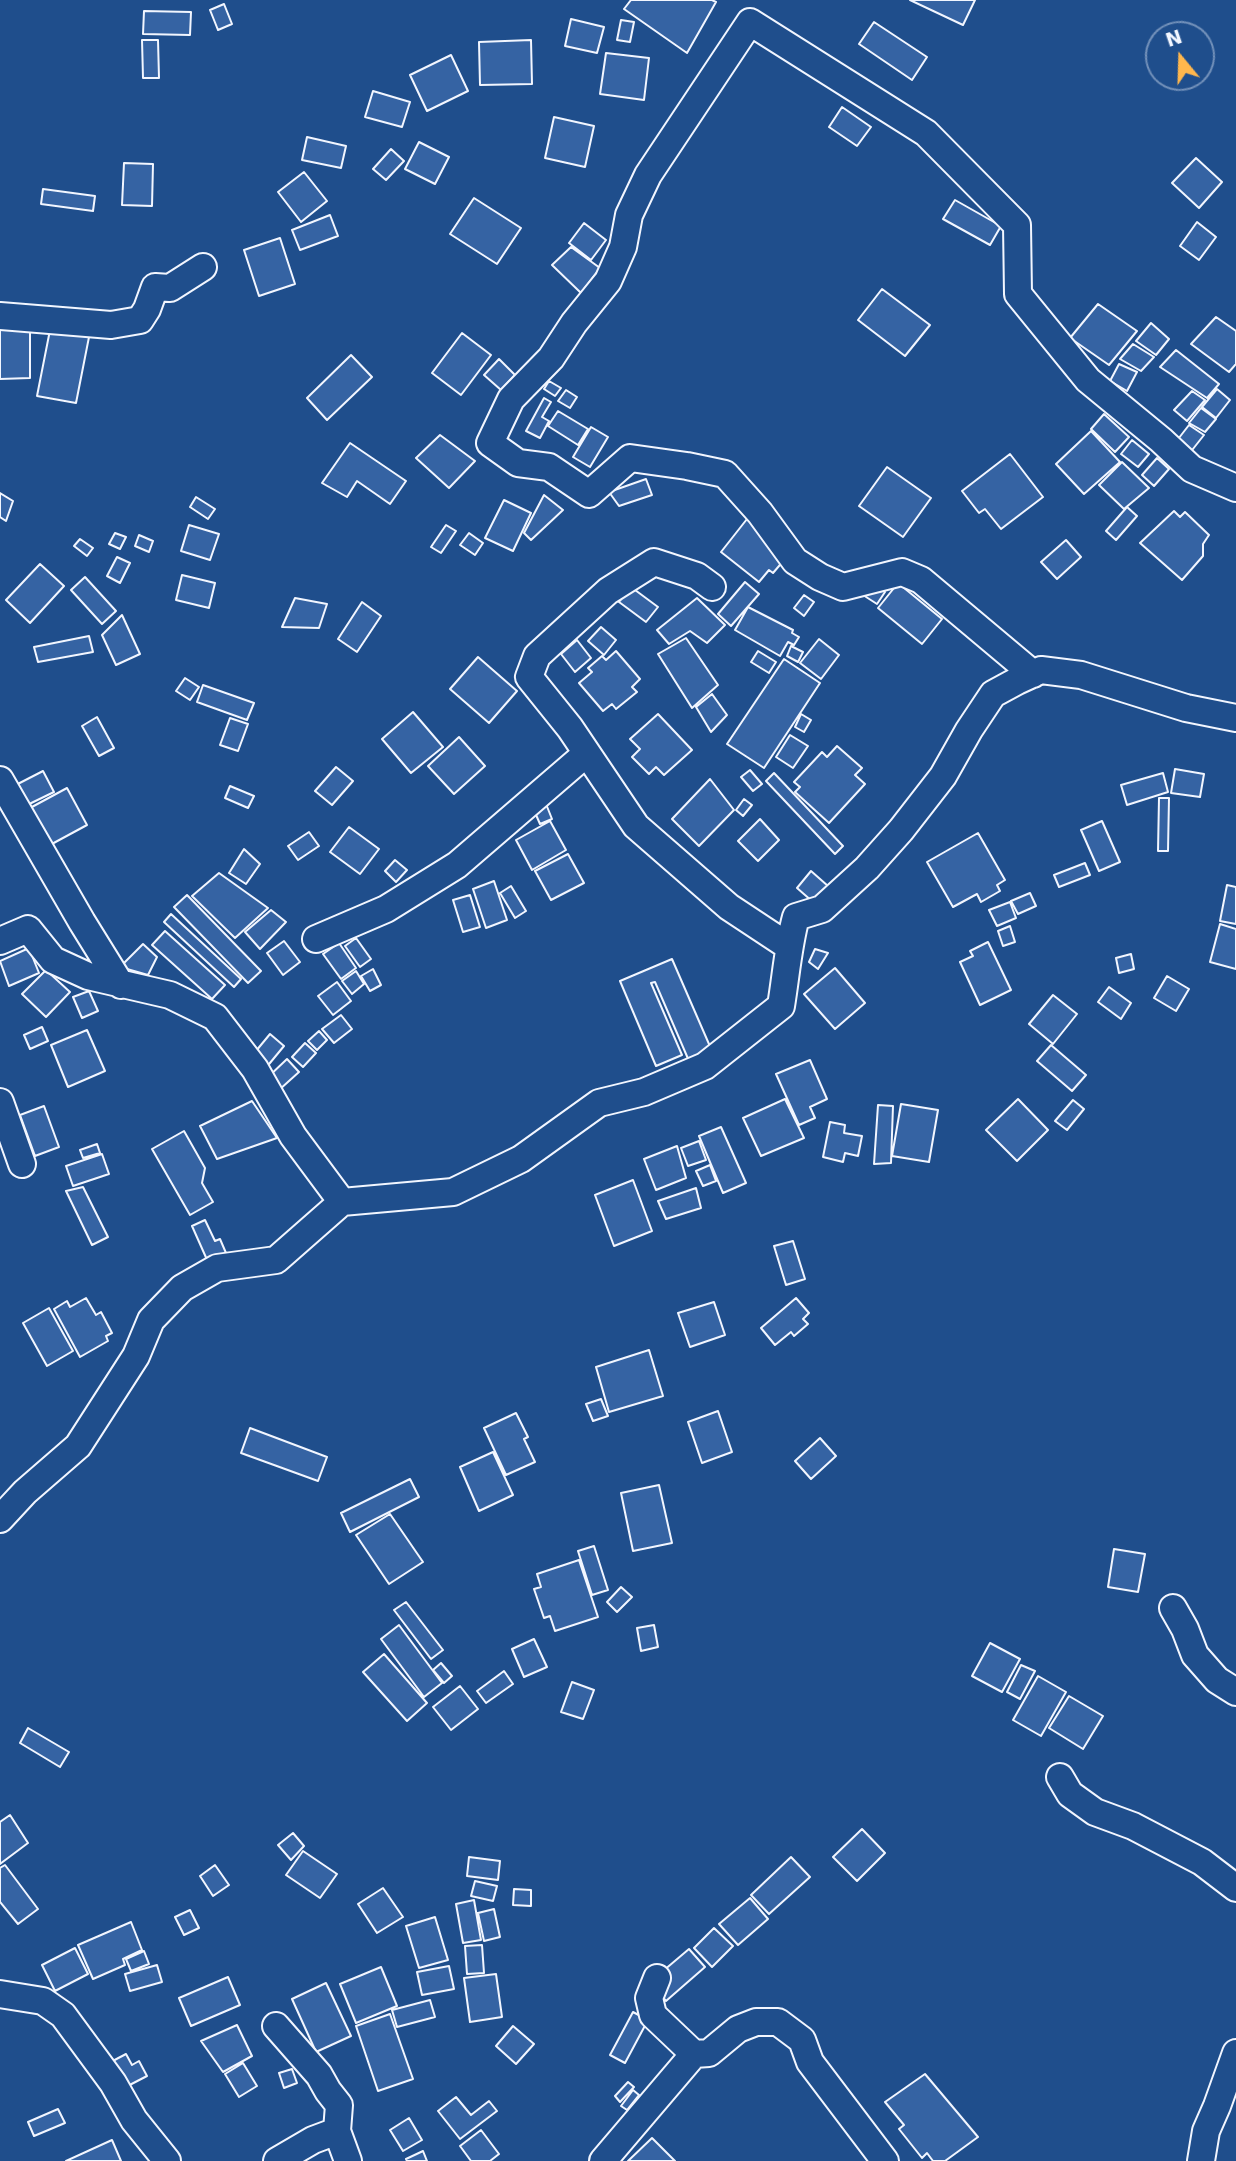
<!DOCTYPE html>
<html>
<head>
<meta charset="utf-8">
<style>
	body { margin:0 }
	#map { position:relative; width:1236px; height:2161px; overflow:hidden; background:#1f4e8c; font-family:"DejaVu Sans",sans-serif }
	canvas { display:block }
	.north { position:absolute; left:1145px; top:21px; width:70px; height:70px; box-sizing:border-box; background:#1f4e8c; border:2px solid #7391ba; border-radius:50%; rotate:341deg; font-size:19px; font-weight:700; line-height:28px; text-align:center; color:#f2f6ff }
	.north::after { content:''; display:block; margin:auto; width:24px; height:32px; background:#ffb74d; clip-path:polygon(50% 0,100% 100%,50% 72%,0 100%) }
</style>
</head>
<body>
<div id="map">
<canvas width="1236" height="2161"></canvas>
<div class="north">N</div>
</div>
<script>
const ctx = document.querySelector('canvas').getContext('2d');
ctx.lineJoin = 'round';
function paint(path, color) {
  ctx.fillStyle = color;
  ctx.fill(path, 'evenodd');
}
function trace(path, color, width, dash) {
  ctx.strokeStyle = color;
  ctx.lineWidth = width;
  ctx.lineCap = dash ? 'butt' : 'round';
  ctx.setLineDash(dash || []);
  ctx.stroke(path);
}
const building = new Path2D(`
	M631,0H712L716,2L687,53L624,9Z
	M910,0H975L963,25Z
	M224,4L232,24L218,30L210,10Z
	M144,11L191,12L190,35L143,34Z
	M571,19L604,27L597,53L565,46Z
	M621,20L634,22L630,42L617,40Z
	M874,22L927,57L912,80L859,44Z
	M142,40H158L159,78H143Z
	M531,40L532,84L480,85L479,42Z
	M606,53L649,58L644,100L600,94Z
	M451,55L468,91L427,111L410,75Z
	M373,91L410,102L402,127L365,117Z
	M842,107L871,127L857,146L829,127Z
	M554,117L594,126L585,167L545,158Z
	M307,137L346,146L341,168L302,160Z
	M419,142L449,157L435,184L405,169Z
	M391,149L404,161L386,180L373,169Z
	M1196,158L1222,182L1199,208L1172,183Z
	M124,163L153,164L152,206L122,205Z
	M304,172L327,201L301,222L278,192Z
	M43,189L95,196L93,211L41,204Z
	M474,198L521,228L497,264L450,234Z
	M955,200L1001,226L990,245L943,219Z
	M330,215L338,236L300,250L292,230Z
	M1197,222L1216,237L1199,260L1180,246Z
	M584,223L606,240L591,260L569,243Z
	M280,238L295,284L259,296L244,250Z
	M571,247L600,268L581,293L552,265Z
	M882,289L930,325L905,356L858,320Z
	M1098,304L1137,331L1109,365L1070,338Z
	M1216,317L1236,331V364L1229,372L1191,344Z
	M1151,323L1169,339L1156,355L1136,341Z
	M0,328H30V378L0,379Z
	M50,330L89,337L76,403L37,396Z
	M462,333L491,355L461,395L432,373Z
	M1133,344L1154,357L1141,371L1120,359Z
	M1176,350L1219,384L1207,398L1160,367Z
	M351,355L372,377L327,420L307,398Z
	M499,359L515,375L501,390L484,375Z
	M1119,364L1137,372L1127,391L1110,381Z
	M549,381L561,388L555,396L544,389Z
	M1217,389L1230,400L1216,418L1202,407Z
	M566,390L577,397L570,408L558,401Z
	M1192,391L1205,400L1187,421L1174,410Z
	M544,398L551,402L542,417L549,421L540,438L526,431Z
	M1201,408L1216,419L1205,432L1189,423Z
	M558,411L588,429L578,445L548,426Z
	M1104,414L1129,437L1115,452L1091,429Z
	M1189,425L1204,435L1189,454L1175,443Z
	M591,427L608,437L590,467L573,457Z
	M1091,431L1120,462L1084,494L1056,464Z
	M440,435L475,461L449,488L416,458Z
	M1132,440L1149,454L1138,467L1121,454Z
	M350,443L406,481L390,504L357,481L347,497L322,483Z
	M1010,454L1043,497L1001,529L985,509L979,513L962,491Z
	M1157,458L1169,469L1154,486L1142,475Z
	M1122,462L1149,488L1124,509L1099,485Z
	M887,467L931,498L903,537L859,506Z
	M646,479L652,495L619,506L609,492Z
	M0,493L13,501L6,521L0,517Z
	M544,495L563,510L531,540L524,533Z
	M196,497L215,509L208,519L190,507Z
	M504,500L531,513L513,551L485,538Z
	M1127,507L1137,516L1116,540L1106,531Z
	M1174,511L1180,517L1185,512L1209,535L1203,544V556L1182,580L1140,543Z
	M747,519L773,539L785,559L773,573L769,570L759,582L721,552Z
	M189,525L219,534L210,560L181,551Z
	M446,525L456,531L441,553L431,547Z
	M115,533L126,537L120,549L109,544Z
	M469,533L483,543L475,555L460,545Z
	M139,535L153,541L149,552L135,546Z
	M80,539L93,548L87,556L74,546Z
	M1066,540L1081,557L1057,579L1041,562Z
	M117,557L130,563L120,583L107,576Z
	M40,564L64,586L30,623L6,600Z
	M182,575L215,583L209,608L176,600Z
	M85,577L116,611L102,624L71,590Z
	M745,582L759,594L731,626L718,614Z
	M871,583L885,592L877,604L863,595Z
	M898,583L942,619L922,644L878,608Z
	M631,587L658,607L646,622L619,602Z
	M804,595L814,602L804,616L794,608Z
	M295,598L327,604L319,628L282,627Z
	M697,598L725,625L707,643L690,631L669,644L657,630Z
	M362,602L381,616L357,652L338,639Z
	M748,607L793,630L792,633L799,637L794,645L788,642L780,656L735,630Z
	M122,615L140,654L116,665L102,635Z
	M601,627L616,640L604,655L588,641Z
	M89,636L93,652L38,662L34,647Z
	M686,638L718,685L692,708L658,654Z
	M819,639L839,655L821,679L800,663Z
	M577,640L591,658L575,672L561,654Z
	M791,646L803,652L798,662L787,656Z
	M616,651L640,679L632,687L637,692L616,709L612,704L603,711L579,683L592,672L588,668L602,656L606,660Z
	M758,651L776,662L769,673L751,662Z
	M478,657L517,691L489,723L450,689Z
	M784,659L820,683L764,768L727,744Z
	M185,678L199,687L190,700L176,691Z
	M203,685L254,703L247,720L197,702Z
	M712,694L727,715L711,732L696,707Z
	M413,712L443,747L411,773L382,739Z
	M658,714L692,750L664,775L656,767L649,774L632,757L640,749L630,739Z
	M801,714L811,720L804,732L795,727Z
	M97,717L114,748L99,756L82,726Z
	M230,718L248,724L238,751L220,745Z
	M790,735L808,746L793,768L776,757Z
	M459,737L485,766L454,794L428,766Z
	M837,746L862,768L855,775L865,784L829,823L795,792L800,787L794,782L822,752L827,757Z
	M336,767L353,781L332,805L315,791Z
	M1175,769L1204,774L1200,797L1171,793Z
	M750,770L762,784L753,791L741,777Z
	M43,771L54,792L21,808L10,788Z
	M774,773L843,846L835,854L766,781Z
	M1163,773L1168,792L1127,805L1121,785Z
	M710,779L734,810L699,846L672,819Z
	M230,786L254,796L248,808L225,798Z
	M67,788L87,825L50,845L30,808Z
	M1159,798H1169L1168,851H1158Z
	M744,799L752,805L743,816L736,810Z
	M546,804L552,819L540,824L533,808Z
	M760,819L779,840L758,861L738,841Z
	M550,821L566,850L532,870L516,840Z
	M1102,821L1120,862L1099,871L1081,830Z
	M349,827L379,849L360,874L330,852Z
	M309,832L319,846L298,860L288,846Z
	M978,833L1005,880L997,885L1000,891L981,902L977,894L953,907L927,862Z
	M244,849L260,864L246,884L229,873Z
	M568,854L584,883L551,900L535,871Z
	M395,860L407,870L396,882L385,871Z
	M1085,863L1090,875L1059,887L1054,875Z
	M811,871L828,886L813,902L797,888Z
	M219,873L268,908L235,938L192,896Z
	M494,881L507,920L486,928L473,889Z
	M1227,885L1236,887V924L1220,921Z
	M511,886L526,911L515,918L500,893Z
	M1030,893L1036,906L1018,914L1011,901Z
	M187,895L261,971L248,983L174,907Z
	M470,895L480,927L463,932L453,900Z
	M1010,902L1016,918L997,926L989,910Z
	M271,910L286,922L260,949L245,932Z
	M171,914L241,979L234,987L164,922Z
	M1220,924L1236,929V969L1210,962Z
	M1010,926L1015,942L1003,946L998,931Z
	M165,931L225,985L212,999L152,945Z
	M356,938L371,959L360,967L345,946Z
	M284,941L300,962L283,975L267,953Z
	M988,942L1011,990L980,1005L960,962L973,956L970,951Z
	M339,943L356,968L341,979L323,954Z
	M143,944L157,957L148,975L120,967Z
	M29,948L39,973L9,986L0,961Z
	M815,949L828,953L818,969L809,962Z
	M1131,954L1134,969L1119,973L1116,958Z
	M672,959L712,1051L689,1061L655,982L651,983L682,1055L656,1066L620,981Z
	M835,968L865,1003L835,1029L804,994Z
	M373,969L381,985L370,991L361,976Z
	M46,970L70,992L46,1017L22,994Z
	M356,971L364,984L352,994L342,981Z
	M1167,976L1189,989L1176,1011L1154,998Z
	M337,982L351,1001L333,1015L318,996Z
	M1109,987L1131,1003L1121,1019L1098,1002Z
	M89,991L98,1011L82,1018L73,997Z
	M1053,995L1077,1014L1053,1044L1029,1024Z
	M341,1015L352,1029L334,1043L322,1029Z
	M42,1027L48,1041L30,1049L24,1035Z
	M87,1030L105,1071L68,1087L51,1045Z
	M319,1031L327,1040L317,1050L308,1041Z
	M270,1034L284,1046L265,1069L251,1057Z
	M305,1043L316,1053L303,1067L292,1057Z
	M1051,1045L1086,1075L1072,1091L1037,1061Z
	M287,1059L299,1072L279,1090L267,1078Z
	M810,1060L827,1099L810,1107L815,1118L799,1125L776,1074Z
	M785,1099L804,1138L761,1156L743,1118Z
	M1018,1099L1048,1130L1017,1161L986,1130Z
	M1073,1100L1084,1109L1067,1130L1055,1121Z
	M252,1101L277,1138L217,1159L200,1126Z
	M901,1104L938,1110L929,1162L892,1156Z
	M878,1105L893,1106L891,1163L874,1164Z
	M44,1106L59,1147L35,1156L20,1115Z
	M830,1122L845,1125L844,1133L862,1136L858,1156L845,1153L843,1162L823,1157Z
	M721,1127L746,1183L723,1193L699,1136Z
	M184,1131L205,1168L202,1183L213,1202L190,1215L152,1149Z
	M699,1141L706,1160L688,1166L681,1148Z
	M97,1144L100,1153L83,1158L80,1150Z
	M677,1146L686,1178L656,1190L644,1159Z
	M102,1154L109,1174L73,1186L66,1166Z
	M710,1165L716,1181L703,1186L696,1171Z
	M633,1180L652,1231L614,1246L595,1195Z
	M83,1187L108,1237L92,1245L66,1191Z
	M696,1188L701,1208L666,1219L658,1201Z
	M205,1220L215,1241L220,1239L226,1253L208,1262L192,1226Z
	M793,1241L805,1279L786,1285L774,1246Z
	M86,1298L96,1315L101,1312L112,1333L106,1336L108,1341L80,1357L54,1309L67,1301L70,1307Z
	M796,1298L809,1313L803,1319L808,1324L794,1336L791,1332L775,1345L761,1328Z
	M714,1302L725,1335L690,1347L678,1313Z
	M49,1308L73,1351L47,1366L23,1323Z
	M649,1350L663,1396L609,1412L596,1367Z
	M601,1399L608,1416L593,1421L586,1404Z
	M718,1411L732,1452L702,1463L688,1422Z
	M516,1413L528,1437L524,1439L535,1462L506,1475L484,1428Z
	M250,1428L327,1457L318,1481L241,1453Z
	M820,1438L836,1456L811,1479L795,1461Z
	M493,1452L513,1495L479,1511L460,1467Z
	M410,1479L419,1497L350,1532L341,1513Z
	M659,1485L672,1543L633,1551L621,1493Z
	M390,1514L423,1562L389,1584L356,1535Z
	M594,1546L608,1590L592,1595L578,1551Z
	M1114,1549L1145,1554L1138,1592L1108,1587Z
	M579,1560L598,1617L555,1631L550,1616L544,1618L534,1589L541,1587L537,1574Z
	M621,1587L632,1597L617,1612L607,1602Z
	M406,1602L443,1650L431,1659L394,1610Z
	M399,1625L442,1683L424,1697L381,1639Z
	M654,1625L658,1647L641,1651L637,1628Z
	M534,1639L547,1667L524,1677L512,1649Z
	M990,1643L1020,1659L1002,1692L972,1676Z
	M384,1654L427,1703L407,1721L363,1672Z
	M441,1663L452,1676L444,1683L433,1670Z
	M1021,1665L1035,1671L1020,1699L1007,1692Z
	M504,1671L513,1684L486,1703L477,1691Z
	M1038,1676L1066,1692L1041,1736L1013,1720Z
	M572,1682L594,1690L583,1719L561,1712Z
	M460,1686L478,1709L451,1730L433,1707Z
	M1069,1696L1103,1716L1083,1749L1049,1728Z
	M28,1728L69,1752L60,1767L20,1743Z
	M10,1815L28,1843L0,1864V1822Z
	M862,1829L885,1853L857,1881L833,1857Z
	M293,1833L304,1846L291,1860L278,1845Z
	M303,1851L337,1874L320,1898L286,1875Z
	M469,1857L500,1861L498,1880L467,1876Z
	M791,1857L810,1877L769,1914L751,1895Z
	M5,1865L38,1909L18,1924L0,1902V1868Z
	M215,1865L229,1885L213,1896L200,1876Z
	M475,1881L497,1886L493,1901L471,1896Z
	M383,1888L403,1917L377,1933L358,1904Z
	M514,1889L531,1890V1906L513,1905Z
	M750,1898L768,1919L738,1945L719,1924Z
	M474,1900L481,1940L463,1943L456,1904Z
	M494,1909L500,1937L484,1941L478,1913Z
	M190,1910L199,1928L184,1935L175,1917Z
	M435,1917L448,1960L419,1968L406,1926Z
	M131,1922L142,1950L123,1959L125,1965L93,1979L78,1945Z
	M714,1928L733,1946L712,1967L694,1948Z
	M482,1945L484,1973L467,1974L465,1946Z
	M75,1948L88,1974L55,1991L42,1965Z
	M689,1949L705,1967L666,2001L650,1982Z
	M144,1951L149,1964L131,1971L126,1959Z
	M157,1965L162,1982L130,1991L125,1974Z
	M449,1966L454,1989L422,1995L417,1972Z
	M381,1967L397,2006L356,2023L340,1984Z
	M496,1974L502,2017L470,2022L464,1978Z
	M228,1977L240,2005L191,2026L179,1998Z
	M326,1983L351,2036L316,2052L292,1999Z
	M430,2000L435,2017L397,2027L392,2010Z
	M633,2012L648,2020L625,2063L610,2055Z
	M390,2014L413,2079L378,2091L356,2026Z
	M237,2025L252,2056L223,2072L201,2041Z
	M513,2026L534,2044L516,2064L496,2046Z
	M126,2054L132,2065L139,2061L147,2076L120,2090L107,2064Z
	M243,2063L257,2086L239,2097L225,2074Z
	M292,2069L297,2083L284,2088L279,2073Z
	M925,2074L978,2137L945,2161H933L927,2153L922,2158L899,2129L904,2125L885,2102Z
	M628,2082L634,2087L620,2102L615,2096Z
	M633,2090L639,2095L627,2110L621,2106Z
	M456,2097L471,2115L489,2101L497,2111L460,2139L438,2111Z
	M58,2109L65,2123L34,2136L28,2122Z
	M409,2118L422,2140L403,2151L390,2130Z
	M481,2130L499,2154L490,2161H471L460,2146Z
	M652,2138L675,2161H628Z
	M112,2140L121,2161H66Z
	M423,2151L427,2161H407L406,2159Z`);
paint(building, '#3563a3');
trace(building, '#f2f6ff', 2);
const minor = new Path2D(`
	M0,316L111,325L140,320L147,309L155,287L170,288L203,267
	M712,587L697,576L654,562L608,591L537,656L529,677L570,728L636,826L729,907L788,946
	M1033,674L921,580L902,572L843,587L820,577L795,561L760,513L725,474L687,466L630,458L589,494L549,467L518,463L490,443L511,399L551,358L574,323L608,281L623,247L629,215L648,175L750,22L926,133L1017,225L1018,294L1088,380L1161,440L1192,469L1236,488
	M0,780L82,922L121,985
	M316,939L386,909L457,865L587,753
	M0,941L28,929L53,960L88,976L170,995L215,1017L255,1069L293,1136L342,1202
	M0,1102L22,1164
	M0,1519L25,1492L78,1446L136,1356L151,1320L182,1288L217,1268L276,1260L342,1202L453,1192L521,1159L599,1103L644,1092L705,1066L781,1006C786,976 788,946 796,917L822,909L867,868L901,830L943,776L969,730L993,694L1017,681L1041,670L1081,675L1186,708L1236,718
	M1173,1608L1185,1629L1195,1655L1217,1680L1236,1692
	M1060,1777L1070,1794L1095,1812L1133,1826L1202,1862L1236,1888
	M657,1978L649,1998L653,2015L694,2054L709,2053L738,2029L756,2022H778L802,2040L810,2062L885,2161
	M0,1994L43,2001L63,2015L113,2083L134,2120L167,2161
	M276,2026L319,2075L328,2091L339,2105L337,2131L313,2140L277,2161
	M337,2131L348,2161
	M603,2161L694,2054
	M1201,2161L1206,2131L1217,2106L1236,2053`);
trace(minor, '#f2f6ff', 30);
trace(minor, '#1f4e8c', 26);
</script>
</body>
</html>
